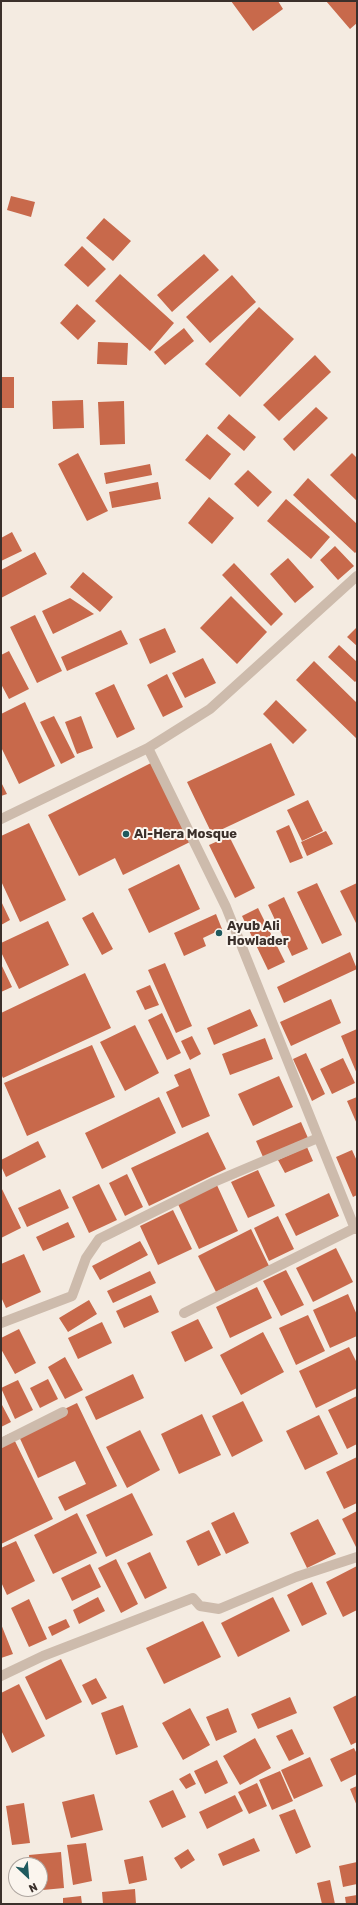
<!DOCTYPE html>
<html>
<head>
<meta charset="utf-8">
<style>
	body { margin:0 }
	#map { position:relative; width:358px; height:1905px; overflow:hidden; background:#f4ebe1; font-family:Rubik,sans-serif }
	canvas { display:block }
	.frame { position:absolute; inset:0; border:2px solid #3b302b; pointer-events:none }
	.north { position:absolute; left:8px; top:1857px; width:40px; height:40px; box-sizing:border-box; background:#fbf5ee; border:1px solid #aea6a0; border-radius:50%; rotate:154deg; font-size:11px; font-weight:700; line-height:16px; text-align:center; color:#3b302b }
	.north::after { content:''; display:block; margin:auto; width:14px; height:18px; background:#1f5a5e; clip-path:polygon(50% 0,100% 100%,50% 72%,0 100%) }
</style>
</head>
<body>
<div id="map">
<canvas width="358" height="1905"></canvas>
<div class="frame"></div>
<div class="north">N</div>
</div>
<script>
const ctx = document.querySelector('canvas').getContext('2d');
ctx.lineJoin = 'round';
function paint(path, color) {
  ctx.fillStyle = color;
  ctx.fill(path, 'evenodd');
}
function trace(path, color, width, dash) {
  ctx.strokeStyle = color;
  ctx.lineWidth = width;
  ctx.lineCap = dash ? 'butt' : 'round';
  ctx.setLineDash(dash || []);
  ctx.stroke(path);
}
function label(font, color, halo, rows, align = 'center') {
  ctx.font = font + ' Rubik,sans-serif';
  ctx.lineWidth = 4;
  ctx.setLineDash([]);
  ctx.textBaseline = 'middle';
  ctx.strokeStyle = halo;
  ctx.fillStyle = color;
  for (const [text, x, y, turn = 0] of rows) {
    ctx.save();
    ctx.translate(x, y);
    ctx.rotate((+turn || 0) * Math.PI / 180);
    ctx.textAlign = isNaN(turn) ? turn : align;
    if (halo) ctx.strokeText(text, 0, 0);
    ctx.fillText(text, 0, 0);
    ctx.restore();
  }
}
paint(new Path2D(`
	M231,1H278L283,9L253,31Z
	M326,1H355L357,4V23L350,29Z
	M11,196L35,202L31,217L7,210Z
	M104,218L131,241L113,261L86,238Z
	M82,246L106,269L88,287L64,265Z
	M204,254L219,270L172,312L157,295Z
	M120,274L174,323L150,351L95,301Z
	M232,275L256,302L210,343L186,317Z
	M77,304L96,321L78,340L60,323Z
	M259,307L294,339L240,397L205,364Z
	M184,328L194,341L165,365L154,352Z
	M98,342L128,343L127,365L97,364Z
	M315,355L331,372L279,421L263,405Z
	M1,377H14V408H1Z
	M83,400L84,428L53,429L52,401Z
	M124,401L125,444L100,445L98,402Z
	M316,407L328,418L294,451L283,439Z
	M229,414L256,437L244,451L217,428Z
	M207,434L231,454L210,480L185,460Z
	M78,453L108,511L87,521L58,464Z
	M352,453L357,458V501L330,475Z
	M150,464L152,475L106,484L104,473Z
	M248,470L272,492L258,507L234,484Z
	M308,478L357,524V551L355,553L293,495Z
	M158,482L161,499L112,508L109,492Z
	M209,497L234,518L212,544L188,523Z
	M286,499L330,537L311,559L267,521Z
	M12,532L22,551L1,561V538Z
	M335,546L354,566L338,580L320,560Z
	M35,552L47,574L1,598V570Z
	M288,558L314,587L295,603L270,574Z
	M234,563L283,614L271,626L222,575Z
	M83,572L113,597L100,612L70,587Z
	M231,596L267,632L237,664L200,628Z
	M70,598L94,614L53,634L42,611Z
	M35,615L62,671L37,683L10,627Z
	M357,627V646L347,637Z
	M165,628L176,652L150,664L139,639Z
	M121,630L128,644L67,671L61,657Z
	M339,645L357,662V680L355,682L328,657Z
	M9,651L29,689L9,699L1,684V655Z
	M203,658L216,683L185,698L172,673Z
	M314,661L357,703V739L296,680Z
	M167,674L183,707L163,717L147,685Z
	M114,684L135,729L117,738L95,693Z
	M276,700L307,730L293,744L263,714Z
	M25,702L55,766L19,784L1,747V714Z
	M54,716L75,757L61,764L40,722Z
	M81,716L93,748L77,754L65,722Z
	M271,743L295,795L212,834L187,782Z
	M151,763L190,842L123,875L115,858L79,876L48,815Z
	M1,782L7,794L1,796Z
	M308,800L323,831L302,841L287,810Z
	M29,823L66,900L20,922L1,881V836Z
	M289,825L303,858L290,863L276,831Z
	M326,831L333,844L307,856L301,842Z
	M229,836L255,888L235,898L209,845Z
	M179,864L200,909L149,933L128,889Z
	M317,883L342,935L322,944L297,892Z
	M357,883V925L340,891Z
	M284,897L308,949L292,956L268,905Z
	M1,901L10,920L1,925Z
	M258,908L285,962L268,970L242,916Z
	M93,912L113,949L102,955L82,918Z
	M216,914L222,929L203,938L206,946L184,956L174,933Z
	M48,921L69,965L19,989L1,952V943Z
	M350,952L357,969L284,1003L277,987Z
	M165,963L192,1026L176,1033L148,970Z
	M1,964L12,987L1,992Z
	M85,973L111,1028L3,1078L1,1074V1013Z
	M150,985L159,1005L145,1010L136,991Z
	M331,999L341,1023L291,1046L280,1022Z
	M250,1009L258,1026L214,1045L207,1028Z
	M162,1013L181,1053L167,1060L148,1020Z
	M135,1025L159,1073L125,1091L100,1042Z
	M357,1029V1074L341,1036Z
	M192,1036L201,1054L190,1060L181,1041Z
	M265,1038L273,1059L230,1075L222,1054Z
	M92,1045L115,1097L27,1136L4,1083Z
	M306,1053L325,1094L312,1101L293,1059Z
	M343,1058L355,1083L332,1094L320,1069Z
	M190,1068L210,1116L182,1128L166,1092L179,1086L174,1075Z
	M279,1076L293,1107L253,1126L238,1094Z
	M159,1097L176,1133L102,1169L85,1133Z
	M357,1097V1124L347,1101Z
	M301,1122L308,1138L263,1157L256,1141Z
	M208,1132L226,1169L149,1206L131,1168Z
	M38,1141L46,1157L6,1177L1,1166V1160Z
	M307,1147L313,1161L285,1173L278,1160Z
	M352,1150L357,1161V1195L353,1197L336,1157Z
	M258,1170L275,1206L248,1218L231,1182Z
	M127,1174L143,1207L125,1216L109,1183Z
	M216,1183L238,1231L199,1249L177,1202Z
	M99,1184L117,1220L89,1233L72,1197Z
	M1,1187L21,1228L1,1238Z
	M60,1189L69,1208L27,1227L18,1208Z
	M329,1193L339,1216L296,1236L285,1214Z
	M173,1210L192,1249L158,1265L140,1226Z
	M278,1216L294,1249L269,1261L254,1228Z
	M68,1222L75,1237L43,1251L36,1237Z
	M251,1229L269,1266L216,1292L198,1256Z
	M140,1241L148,1255L100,1280L92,1266Z
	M336,1248L353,1282L313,1302L296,1268Z
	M24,1254L41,1292L6,1308L1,1297V1264Z
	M286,1270L304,1305L281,1316L263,1281Z
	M150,1271L156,1283L113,1303L107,1291Z
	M257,1287L272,1318L230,1338L216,1307Z
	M348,1294L357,1315V1336L330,1348L313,1310Z
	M151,1295L159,1312L124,1328L116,1311Z
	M89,1300L97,1314L68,1332L59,1318Z
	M308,1315L325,1351L296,1365L279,1328Z
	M198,1319L213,1348L185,1362L171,1332Z
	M102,1322L112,1343L78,1359L68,1338Z
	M19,1329L36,1363L15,1374L1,1349V1338Z
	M263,1332L284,1372L241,1395L220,1355Z
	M349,1347L357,1363V1388L316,1408L299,1371Z
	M65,1357L83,1390L65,1399L48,1367Z
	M133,1374L144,1398L96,1420L85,1397Z
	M48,1379L58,1399L40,1408L30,1388Z
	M18,1380L33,1410L15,1419L1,1388Z
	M357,1396V1444L347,1449L328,1410Z
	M243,1401L263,1441L232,1457L212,1416Z
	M1,1403L11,1422L1,1427Z
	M77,1403L117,1486L65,1511L58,1497L86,1484L75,1461L38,1478L17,1432Z
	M202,1414L221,1455L179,1474L161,1434Z
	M319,1415L338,1454L305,1470L286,1431Z
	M140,1430L160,1470L127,1488L106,1447Z
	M11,1433L53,1519L1,1544V1438Z
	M357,1457V1503L344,1509L326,1472Z
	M132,1493L153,1535L106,1557L86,1515Z
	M357,1511V1549L342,1519Z
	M234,1512L249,1543L226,1554L211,1523Z
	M77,1513L97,1553L53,1574L34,1535Z
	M318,1519L336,1554L307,1568L290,1533Z
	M209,1530L221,1555L198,1566L186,1541Z
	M16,1541L35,1581L7,1595L1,1582V1548Z
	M150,1552L167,1588L145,1599L127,1563Z
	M116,1559L138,1604L121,1613L98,1568Z
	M90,1564L101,1587L72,1601L61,1578Z
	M357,1566V1610L343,1617L326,1582Z
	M312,1582L327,1614L302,1626L287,1595Z
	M98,1597L105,1611L79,1624L73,1610Z
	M273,1597L290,1631L238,1657L221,1623Z
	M29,1599L47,1639L29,1647L11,1608Z
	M66,1619L70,1627L52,1636L48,1627Z
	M203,1621L221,1657L164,1684L146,1648Z
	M1,1624L13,1654L1,1658Z
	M61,1659L82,1702L46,1720L25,1677Z
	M96,1678L107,1698L92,1705L82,1685Z
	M19,1684L45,1736L12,1753L1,1730V1693Z
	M357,1695V1742L351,1745L333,1707Z
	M290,1697L297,1713L258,1729L251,1714Z
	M123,1705L138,1747L116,1755L101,1713Z
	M190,1708L210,1745L183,1760L162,1723Z
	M228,1708L237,1732L216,1741L206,1717Z
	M292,1729L304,1754L289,1761L276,1736Z
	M255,1738L271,1768L240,1785L223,1756Z
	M354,1748L357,1754V1774L341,1782L330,1759Z
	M310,1757L323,1786L294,1799L281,1770Z
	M217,1760L228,1783L205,1794L194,1771Z
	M280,1771L293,1801L272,1810L259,1780Z
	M190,1773L196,1784L186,1789L179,1779Z
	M257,1783L267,1806L249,1814L238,1792Z
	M357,1786V1806L350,1789Z
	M173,1790L186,1817L162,1828L149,1801Z
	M94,1794L103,1830L71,1838L62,1802Z
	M235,1795L243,1811L207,1829L199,1812Z
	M24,1803L30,1843L12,1845L6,1806Z
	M295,1809L311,1847L296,1854L279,1815Z
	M254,1838L260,1851L223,1866L218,1854Z
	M86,1843L92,1881L73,1885L67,1845Z
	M188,1849L195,1860L181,1869L174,1858Z
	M61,1852L64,1888L32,1891V1889H40V1865H30L29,1855Z
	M143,1856L147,1880L129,1884L124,1860Z
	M357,1862V1884L343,1887L339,1866Z
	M330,1880L335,1904H322L317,1883Z
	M135,1889L136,1904H103L102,1892Z
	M357,1895V1904H346L345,1897Z
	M81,1896L82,1904H63V1898Z`), '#c8694b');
trace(new Path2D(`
	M148,748L226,907L355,1229
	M1,819L148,748L210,709L357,576
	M184,1313L357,1227
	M1,1323L72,1296L86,1258L99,1239L214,1182L318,1138
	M1,1443L63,1412
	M1,1676L43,1656L193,1598L200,1606L219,1609L296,1577L357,1557`), '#cdbbac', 10);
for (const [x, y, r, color] of [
	[126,834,4,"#1f5a5e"],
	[219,933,4,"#1f5a5e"]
]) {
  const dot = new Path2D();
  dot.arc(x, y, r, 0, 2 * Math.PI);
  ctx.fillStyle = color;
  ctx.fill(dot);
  trace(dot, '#fbf5ee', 1.5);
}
label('bold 13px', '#3b302b', '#fbf5ee', [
	["Al-Hera Mosque",134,834],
	["Ayub Ali",227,926],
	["Howlader",227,941]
], 'left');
</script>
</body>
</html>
